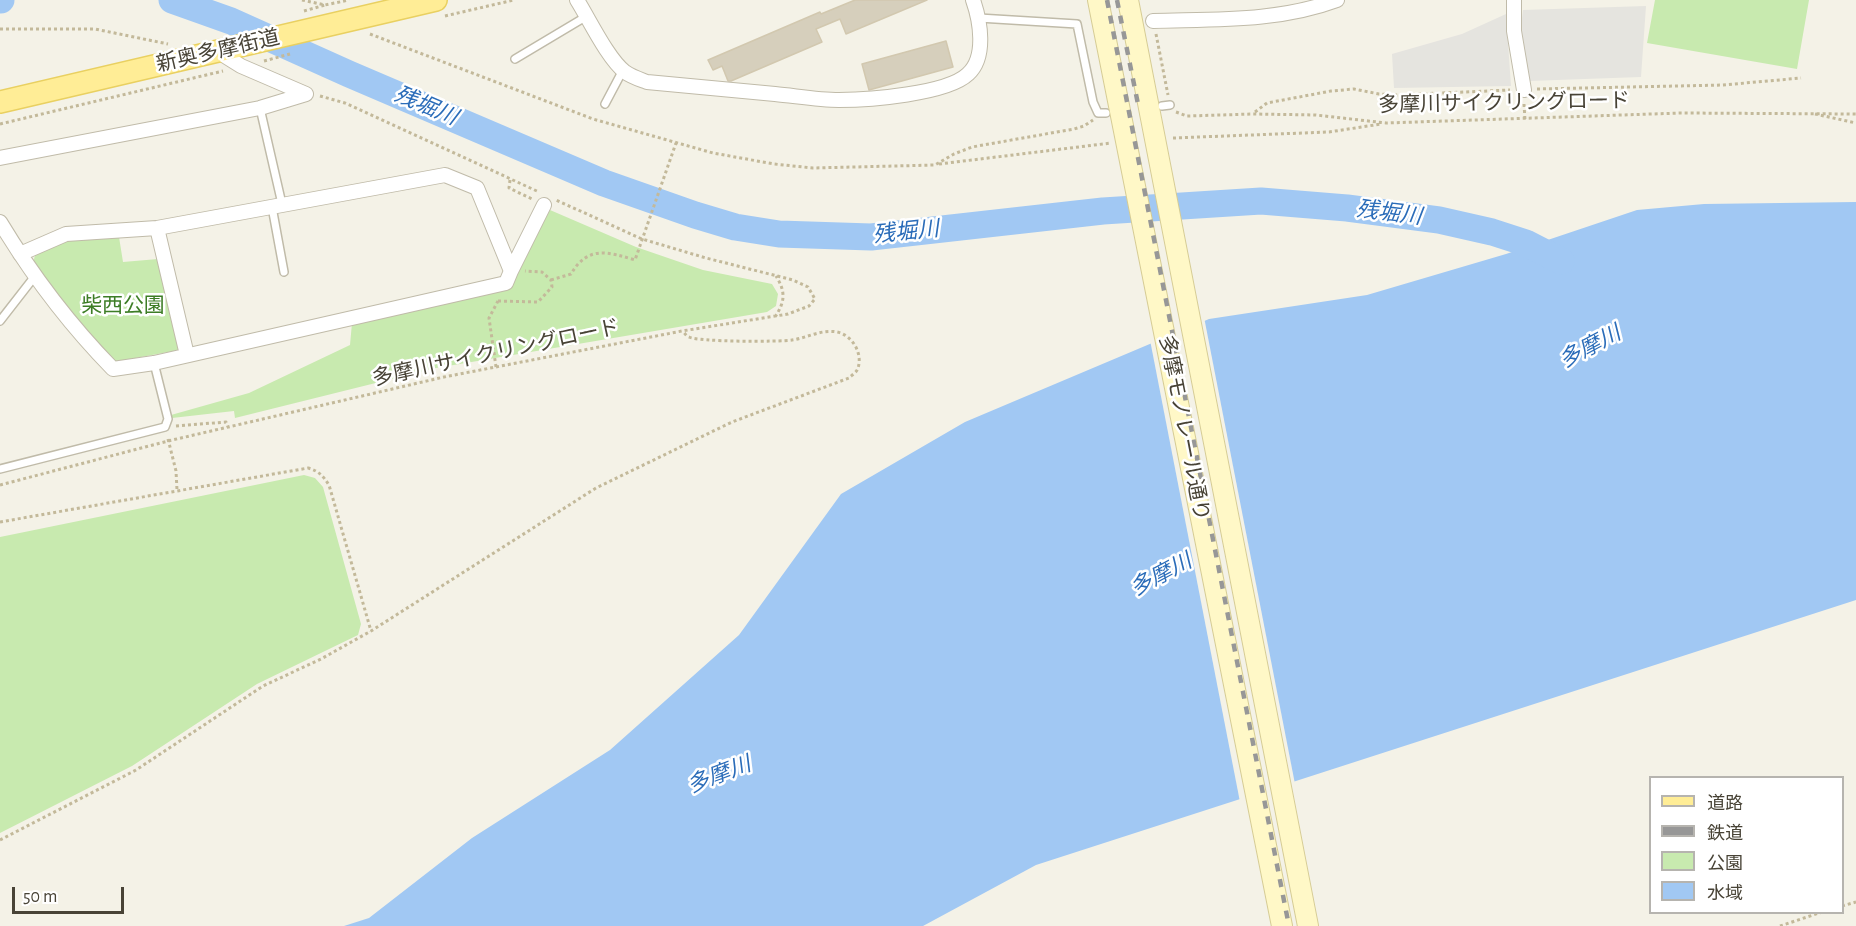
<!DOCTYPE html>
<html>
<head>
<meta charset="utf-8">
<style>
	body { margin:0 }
	#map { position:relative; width:1856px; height:926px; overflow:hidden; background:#f4f2e7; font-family:"Alegreya Sans","Noto Sans JP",sans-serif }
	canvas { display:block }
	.legend { position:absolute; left:1649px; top:776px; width:195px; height:138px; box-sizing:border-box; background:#fff; border:2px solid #b6b4af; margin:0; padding:8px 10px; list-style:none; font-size:18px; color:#484336 }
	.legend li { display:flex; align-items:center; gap:12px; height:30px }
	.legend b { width:30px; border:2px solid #b6b4af }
	.scale { position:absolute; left:12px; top:887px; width:112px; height:27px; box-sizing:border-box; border:3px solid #484336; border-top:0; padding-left:8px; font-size:18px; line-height:21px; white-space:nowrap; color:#484336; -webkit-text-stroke:4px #fff; paint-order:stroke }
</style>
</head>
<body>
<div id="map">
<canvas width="1856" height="926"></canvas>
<ul class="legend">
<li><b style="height:8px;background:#ffed96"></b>道路</li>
<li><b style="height:8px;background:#979797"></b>鉄道</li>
<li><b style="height:16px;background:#c8eaaf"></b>公園</li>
<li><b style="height:16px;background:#a1c8f3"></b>水域</li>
</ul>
<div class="scale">50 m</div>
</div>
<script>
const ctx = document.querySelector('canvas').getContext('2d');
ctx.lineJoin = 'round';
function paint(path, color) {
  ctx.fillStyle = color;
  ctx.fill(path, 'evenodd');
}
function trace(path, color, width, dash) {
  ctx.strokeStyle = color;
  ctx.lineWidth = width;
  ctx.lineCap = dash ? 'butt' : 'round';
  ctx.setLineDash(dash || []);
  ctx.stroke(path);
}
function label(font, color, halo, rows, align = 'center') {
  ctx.font = font + ' "Alegreya Sans","Noto Sans JP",sans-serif';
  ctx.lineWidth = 5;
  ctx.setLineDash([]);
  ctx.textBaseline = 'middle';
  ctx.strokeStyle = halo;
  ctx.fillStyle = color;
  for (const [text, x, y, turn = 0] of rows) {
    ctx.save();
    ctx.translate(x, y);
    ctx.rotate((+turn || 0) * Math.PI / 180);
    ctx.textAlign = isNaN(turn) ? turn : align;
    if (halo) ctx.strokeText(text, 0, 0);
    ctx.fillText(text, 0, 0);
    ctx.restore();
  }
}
paint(new Path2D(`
	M1655,0H1809L1797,69L1647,43Z
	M550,210L636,247L703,270L772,284L778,294L776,306L767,312L436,368L235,418L234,411L172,418L171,415L249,393L350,345L352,323L509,287Z
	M119,237L123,262L158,259L179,350L114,362L32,268L35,255L68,239Z
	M304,475L315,478L323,487L361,624L358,635L257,684L132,766L0,833V537Z`), '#c8eaaf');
paint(new Path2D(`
	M1646,6L1641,77L1529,81L1521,26L1523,10Z
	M1506,14L1511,86L1394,88L1392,54L1462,34Z`), '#e5e4df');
paint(new Path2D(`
	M1856,202V600L1036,865L923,926H344L369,918L472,838L610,750L739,635L841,494L965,422L1209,319L1367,295L1506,254L1637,210L1704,204Z`), '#a1c8f3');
paint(new Path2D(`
	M1204,317L1295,784L1240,802L1150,340Z`), '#f4f2e7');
trace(new Path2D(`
	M0,0H1
	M172,0L231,21L349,74L604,183L695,215L735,227L779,234L871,237L1103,211L1261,201L1347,208L1439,220L1492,232L1526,243L1561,261`), '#a1c8f3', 27);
const building = new Path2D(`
	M855,0H927L846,34L840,19L816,29L822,42L731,81H728L722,66L713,70L708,60L820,12L821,14Z
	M946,41L953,67L869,90L862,64Z`);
paint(building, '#d6cfbc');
trace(building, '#d2c8af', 1.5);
const service = new Path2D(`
	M979,18L1077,24L1093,102L1098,113H1106
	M515,59L587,16
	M605,104L623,70
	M1162,106L1170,105
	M260,108L282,204
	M272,207L284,272
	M0,321L35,276
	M0,469L165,427L168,419L154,363`);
const minor = new Path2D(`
	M577,0C589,19 608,59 625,72C632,77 639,79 647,82C690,86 732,90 775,94C796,96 818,100 839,100C869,100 947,94 968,74C987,57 980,20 973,0
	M1514,0V31L1524,90
	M1153,21C1215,19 1278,22 1337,0
	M217,51L241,66L306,94
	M0,158L260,108L306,94
	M0,222C32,275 70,325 113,369L154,363L506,283L511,271
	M157,228L187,355
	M20,254L66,234L157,228L445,175L477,188L511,271L544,205`);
const secondary = new Path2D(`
	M1098,0L1282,926
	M1128,0L1308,926`);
const primary = new Path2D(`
	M0,102L436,0`);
trace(service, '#c0bba9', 10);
trace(minor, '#c0bba9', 16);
trace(secondary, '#d6cc95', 22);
trace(primary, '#e9d061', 24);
trace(new Path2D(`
	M302,0L325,5L349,0
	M304,11L325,5
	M445,16L514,0
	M0,29H95L168,44
	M370,34L593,119L713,153L774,164L813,168L935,165L954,154L972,147L1074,129L1084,126L1093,120
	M1156,34L1168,95
	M264,61L290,54
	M1537,89L1723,85L1801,78
	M320,96L345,103L539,192
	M1524,104L1525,120
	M1176,112L1187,116L1253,114L1316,115L1386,123L1681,113L1856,114
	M1255,112L1267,103L1331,91L1354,89L1379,94L1396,95L1510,90
	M1815,114L1856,123
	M0,124L223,71
	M1173,138L1329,132L1381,124
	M939,164L1111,143
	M510,180L509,188L532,199
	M551,280L571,274C588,245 608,252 635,260L676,143
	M498,301L538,302L552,287L551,280L542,272L525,271
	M775,317C785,302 786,292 776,276
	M496,367L489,318L498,301
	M176,426L226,422L228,427
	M168,439L176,471L177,490
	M0,485L168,441L444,377L682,331L788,314L809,306L815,299L808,287L793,280L706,258L642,239L556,200
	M0,522L308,468C319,471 323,476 329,485L371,631
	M0,840L136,770L263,686L321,659L371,631L596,488L732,422L849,378C852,375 857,372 858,368C863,353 852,335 837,332C821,329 807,338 792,340C779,342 698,342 689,337C686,336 685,333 682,331
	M1842,906L1856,902
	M1780,926L1822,912`), '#c3b99a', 3, [3, 3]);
trace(service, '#fff', 7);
trace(minor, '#fff', 14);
trace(secondary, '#fff8c7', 20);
trace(primary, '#ffed96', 21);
trace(new Path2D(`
	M1107,0L1289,926
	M1117,0L1139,109`), '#979797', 4.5, [8, 8]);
label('21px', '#484336', '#fff', [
	["新奥多摩街道",218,51,-13],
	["多摩川サイクリングロード",1504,103,-1],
	["多摩川サイクリングロード",496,353,-12],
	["多摩モノレール通り",1184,428,79]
]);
label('21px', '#3d7d26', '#fff', [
	["柴西公園",123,306]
]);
label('italic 22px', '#2a6cb9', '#fff', [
	["残堀川",426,106,23],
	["残堀川",1389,213,7],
	["残堀川",906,232,-6],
	["多摩川",1590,347,-28],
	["多摩川",1161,575,-28],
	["多摩川",719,775,-21]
]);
</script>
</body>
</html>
